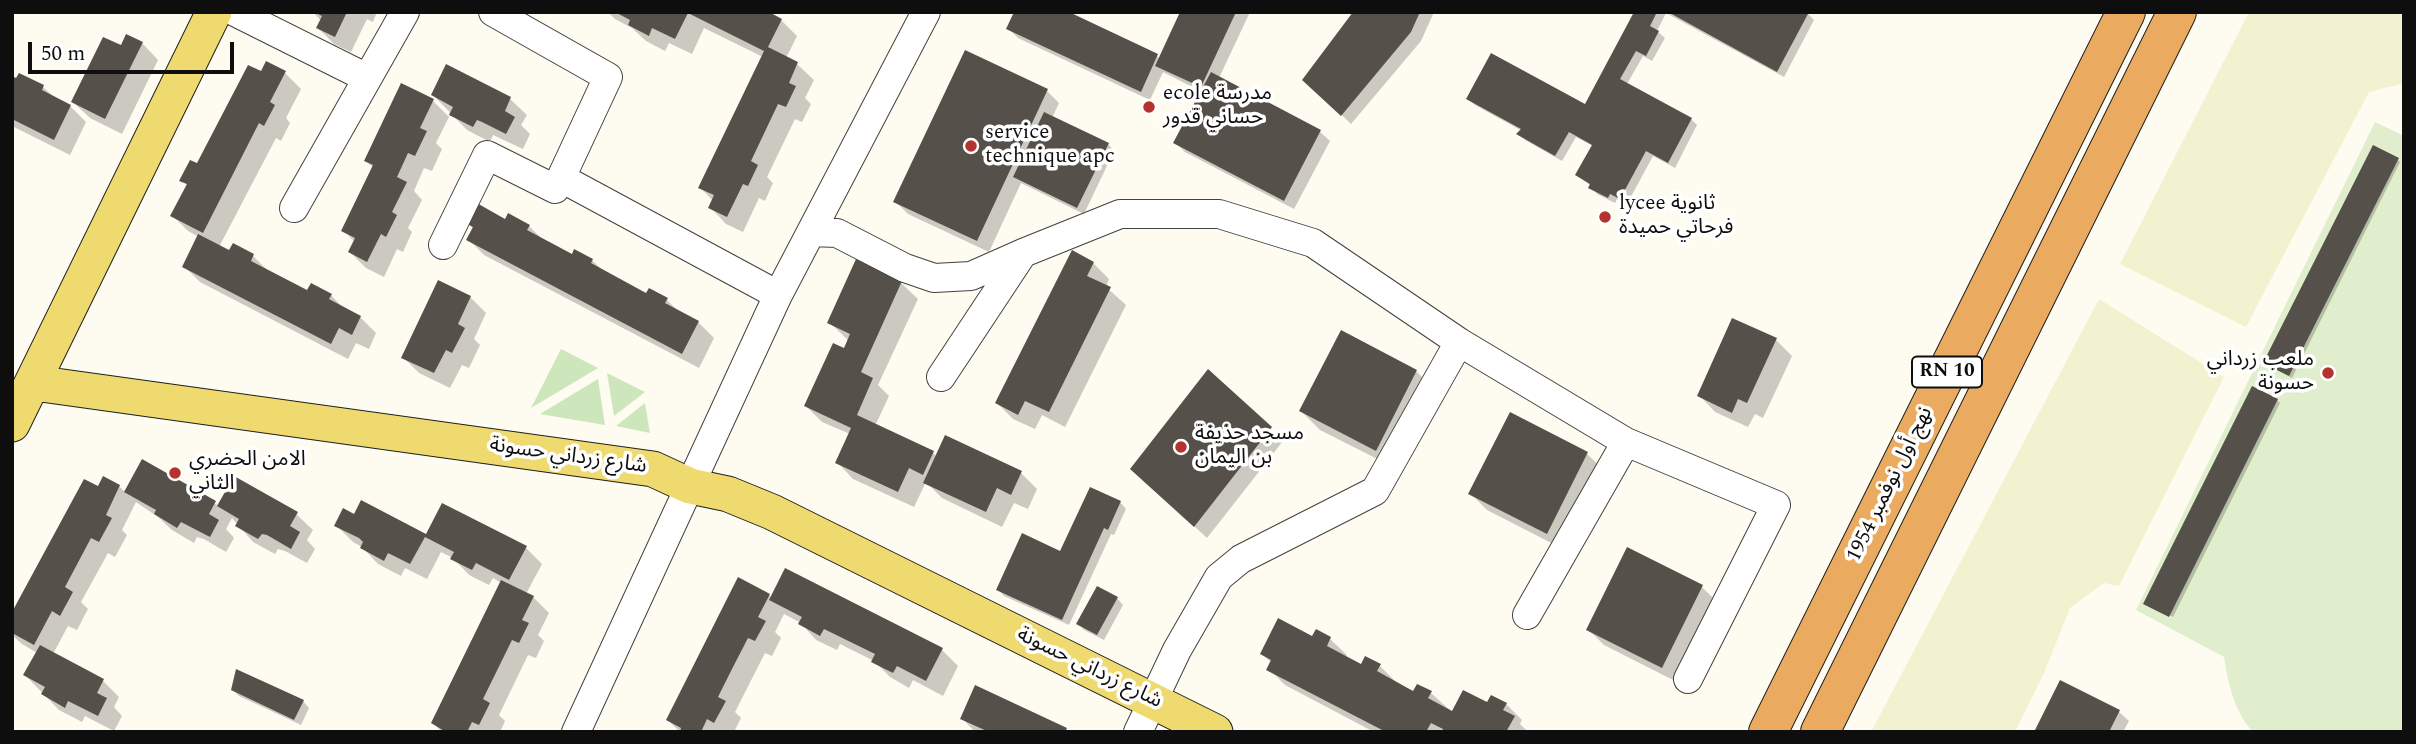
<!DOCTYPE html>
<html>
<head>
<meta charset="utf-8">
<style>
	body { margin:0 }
	#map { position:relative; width:2416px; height:744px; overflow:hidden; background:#fefcf0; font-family:Spectral,serif }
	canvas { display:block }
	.frame { position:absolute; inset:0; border:14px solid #0e0e0e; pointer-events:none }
	.scale { position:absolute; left:28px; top:42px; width:206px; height:32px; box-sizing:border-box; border:4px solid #0e0e0e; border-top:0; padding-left:9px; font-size:21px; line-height:24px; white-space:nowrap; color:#0e0e0e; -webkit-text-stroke:5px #fff; paint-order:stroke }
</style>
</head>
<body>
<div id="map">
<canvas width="2416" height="744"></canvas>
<div class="frame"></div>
<div class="scale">50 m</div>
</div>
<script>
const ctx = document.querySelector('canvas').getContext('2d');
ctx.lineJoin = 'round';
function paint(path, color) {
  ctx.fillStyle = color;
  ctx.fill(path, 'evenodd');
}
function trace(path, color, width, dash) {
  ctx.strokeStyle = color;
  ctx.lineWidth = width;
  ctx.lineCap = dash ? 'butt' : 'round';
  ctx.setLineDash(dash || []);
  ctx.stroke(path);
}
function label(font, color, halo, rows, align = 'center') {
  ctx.font = font + ' Spectral,"Noto Sans Arabic",serif';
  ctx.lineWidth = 7;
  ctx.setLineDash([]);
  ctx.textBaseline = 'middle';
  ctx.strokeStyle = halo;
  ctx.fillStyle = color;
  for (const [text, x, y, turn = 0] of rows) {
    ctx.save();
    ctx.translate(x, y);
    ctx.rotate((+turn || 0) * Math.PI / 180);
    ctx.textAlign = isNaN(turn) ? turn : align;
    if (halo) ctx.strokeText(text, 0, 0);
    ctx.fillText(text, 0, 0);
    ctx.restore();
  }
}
paint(new Path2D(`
	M2249,12H2404V83L2369,92L2246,327L2120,264Z
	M2099,299L2224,377L2119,586L2104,583L2070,608L2044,673L2015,732H1871Z`), '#f2f2d1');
paint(new Path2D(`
	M561,349L598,368L531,408Z
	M607,373L645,392L614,416Z
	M598,379L605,425L540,414Z
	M645,403L650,433L616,426Z`), '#cee6bb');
paint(new Path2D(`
	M2375,122L2404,136V732H2253C2234,711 2228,683 2224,657L2136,610Z`), '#e0eecd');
paint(new Path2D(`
	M313,12H377L373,22L367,19L351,52L334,44L318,28L321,21Z
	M608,12H768L781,20L797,36L786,58L797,64L814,80L805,98L811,104L802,122L795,119L767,177L773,183L765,201L759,198L743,232L726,224L710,207L713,201L700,187L763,57L704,28L692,54L669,43L665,51L646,41L632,28L615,19Z
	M1182,12H1250L1219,78L1320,132L1330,141L1294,209L1185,152L1176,143L1202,92L1163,72L1150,100L1018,38L1008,28L1157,56L1160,59Z
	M1355,12H1434L1421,41L1351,124L1305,79Z
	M1636,12H1806L1814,20L1784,77L1666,13L1657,31L1665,38L1652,61L1643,56L1627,84L1691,119L1697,125L1675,168L1653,156L1627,204L1617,199L1615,203L1597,194L1591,186L1577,175L1593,146L1576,137L1562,161L1525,140L1519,134L1522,131L1475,105L1468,99L1585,106Z
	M142,43L158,60L122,134L90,118L73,102L121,48Z
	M447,67L510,99L527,115L521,125L530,134L523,149L493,135L490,142L467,130L433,95Z
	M285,73L301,89L286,118L290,123L281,141L276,138L219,247L230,253L253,256L269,272L308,292L331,295L345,310L360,317L376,333L369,349L356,343L348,359L200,282L184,266L199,237L188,231L172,215L188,186L182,180L198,166L262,74Z
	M19,75L43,87L56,99L70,106L86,122L70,155L12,126V78L17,81Z
	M1047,91L1059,103L1052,118L1108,144L1114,151L1084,214L1021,183L989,252L908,214L896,202Z
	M433,101L449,117L436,143L442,149L432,171L424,168L414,191L422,200L408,228L412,232L403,252L397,249L384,277L366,268L350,252L355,242L343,230L374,168L366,161Z
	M2398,160L2400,162L2292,378L2268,365Z
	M506,221L529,226L543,240L572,256L592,260L605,273L647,295L667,300L679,312L698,322L714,338L699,368L484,255L468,239L474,229L466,222Z
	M856,262L901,283L918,299L878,385L889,396L875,426L933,453L937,457L1021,473L1037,489L1028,509L1014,503L1002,527L942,498L926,482L914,507L853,479L837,462L850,434L822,422L806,406L849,341L829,322Z
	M1093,263L1109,279L1106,287L1126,305L1065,427L1042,415L1035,429L1013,419L997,403Z
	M470,297L486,313L474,339L480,345L469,368L462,365L450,388L419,373L403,357Z
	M1776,340L1792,356L1763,418L1755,414L1748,427L1715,412L1699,395Z
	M1208,371L1283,441L1207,538L1145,481Z
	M1416,371L1435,390L1395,468L1320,430L1301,411Z
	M2277,400L2280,403L2173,617L2146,603Z
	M1511,415L1587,454L1604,470L1563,549L1487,510L1471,494Z
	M143,461L219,506L296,514L313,530L307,540L315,549L307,563L285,551L278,549L275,554L253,542L232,518L226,529L234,538L226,552L204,539L197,537L194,543L172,530L158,517L136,502L122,530L127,535L115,557L108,553L81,602L88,609L77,630L68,626L53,654L103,681L119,697L114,707L122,716L114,731L85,716L82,722L59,710L25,675L37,653L22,644L12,635V616L98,489L119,486L125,492Z
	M1120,502L1126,509L1114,535L1111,534L1069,625L1004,596L998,589L1061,553Z
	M355,516L427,536L526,548L542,564L526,594L533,597L549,613L538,635L544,641L536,658L528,655L499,715L505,721L500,732H442L433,723L501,583L493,578L489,585L469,575L453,558L441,552L427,579L405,568L401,576L378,564L362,547L353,542L337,526Z
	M1627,549L1702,587L1718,603L1679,683L1604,645L1588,629Z
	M739,580L772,597L942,650L958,666L943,696L913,680L909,688L890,677L874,661L840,644L837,650L816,640L801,623L784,614L775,632L781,638L772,656L765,653L735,712L741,718L734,732H680L668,720Z
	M1117,598L1123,605L1104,640L1084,630L1078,623Z
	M1316,632L1330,639L1347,655L1345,657L1362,666L1366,659L1380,666L1396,682L1414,694L1431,693L1453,713L1488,704H1506L1522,720L1520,724L1528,732H1374L1285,685L1269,669L1272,663L1262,654L1313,638Z
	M2061,683L2119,712L2129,721L2123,732H2036Z
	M233,690L303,701L309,708L301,725L239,696Z
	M962,718L1066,729L1069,732H975Z`), '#0003');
paint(new Path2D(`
	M314,12H347L335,37L316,28L322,16Z
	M615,12H769L782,19L768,47L798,62L789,83L796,86L786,107L778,104L751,161L758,165L748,186L743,184L727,217L708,208L714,195L698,188L764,51L688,13L675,39L652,28L649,36L628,25L630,20Z
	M1014,12H1069L1158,54L1141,92L1006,29Z
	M1180,12H1236L1201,87L1155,66Z
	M1353,12H1420L1411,32L1341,116L1302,80Z
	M1634,12H1657L1650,26L1659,31L1646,56L1636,51L1620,79L1692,118L1668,163L1646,151L1620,199L1610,194L1608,198L1588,188L1590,184L1575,175L1592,145L1569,132L1555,156L1516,134L1521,129L1466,99L1491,53L1585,104Z
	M1668,12H1809L1777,72Z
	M126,34L143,42L105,119L71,102L103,37L121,45Z
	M965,50L1048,89L977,241L893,202Z
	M266,61L286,71L270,102L275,105L264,126L259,123L203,233L170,216L187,184L179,181L190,160L197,163L248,65L261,71Z
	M446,64L511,97L505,111L515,117L506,134L482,122L477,120L473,127L449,115L453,107L431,95Z
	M1211,72L1321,130L1284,201L1173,143Z
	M19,73L44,85L42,90L71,105L54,140L12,119V76L16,78Z
	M401,83L434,99L420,128L427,131L415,156L408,153L397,177L407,182L392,212L397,215L386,237L381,234L367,262L348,252L355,238L341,231L373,165L364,161Z
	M1044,112L1109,143L1077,208L1013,177Z
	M2373,145L2399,158L2289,376L2263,363Z
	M475,202L505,219L508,213L530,225L527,230L572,254L574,249L593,259L591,263L646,293L649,288L668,298L665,303L699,321L682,354L466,240L473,227L464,222Z
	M198,234L229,250L233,243L254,254L251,261L307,290L311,283L332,294L329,299L361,316L352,335L339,328L331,344L182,267Z
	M1072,250L1094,262L1087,276L1111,287L1049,412L1025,401L1018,415L995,403Z
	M856,259L902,281L861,372L873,378L857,415L934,451L923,475L909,468L898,492L835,463L851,428L804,406L833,343L844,348L850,334L827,323Z
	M438,280L471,296L458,324L465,328L452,353L446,350L434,373L401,358Z
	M1732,318L1777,338L1747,403L1738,399L1732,413L1697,396Z
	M1341,330L1417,370L1376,451L1299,411Z
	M1208,369L1272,427L1194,527L1130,469Z
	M2252,386L2278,399L2169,617L2143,604Z
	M1510,412L1588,452L1547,534L1468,494Z
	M945,435L1022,471L1011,495L997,488L986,512L923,483Z
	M142,459L216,501L209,514L219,520L210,537L181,522L177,528L154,514L156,510L124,492Z
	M103,476L120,485L106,515L112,518L99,542L91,538L65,587L73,592L60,616L52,611L34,645L12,633V612L84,479L98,486Z
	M234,476L298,512L290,526L300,532L291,549L267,535L262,534L258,539L235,526L239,519L217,506Z
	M1090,487L1121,501L1108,530L1104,528L1062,620L996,590L1022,533L1060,551Z
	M361,500L426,534L442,503L527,546L509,580L476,563L472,570L450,559L454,552L425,537L410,564L388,553L384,561L360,548L363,542L359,538L334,526L343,508L354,514Z
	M1627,547L1703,585L1662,668L1586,630Z
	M785,568L943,648L926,681L897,666L893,673L871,662L875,654L824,629L820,636L798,624L802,617L769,600Z
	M738,577L770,594L758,617L766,621L755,641L748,638L733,667L718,697L726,701L714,723L707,719L701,732H680L681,728L666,720Z
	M501,580L534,596L522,620L529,623L519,643L512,640L483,699L490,703L479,725L472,722L467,732H446L431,723Z
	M1097,586L1118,597L1097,635L1076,624Z
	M1278,618L1312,636L1316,629L1331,637L1327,646L1361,664L1365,656L1381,664L1377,671L1413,691L1417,684L1432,691L1428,698L1452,711L1463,690L1487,702L1491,695L1507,703L1503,710L1515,716L1506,732H1442L1443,729L1431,723L1426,732H1386L1266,670L1271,660L1260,654Z
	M40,645L104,679L97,693L107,698L98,716L68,701L65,708L41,694L45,687L23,675Z
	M236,669L304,700L294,720L231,690Z
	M2060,680L2120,710L2109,732H2034Z
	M975,685L1067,728L1065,732H989L960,719Z`), '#56504b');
const minor = new Path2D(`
	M235,12L367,78
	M493,12L608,77L561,178L778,295
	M294,208L405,12
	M811,232L837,233L905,268L934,278L971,276L1023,253
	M443,245L487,155L555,189L561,178
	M941,377L1023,253L1120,214H1219L1313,243L1459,342
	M1527,615L1626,442
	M576,732L778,295L926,12
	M1138,732L1177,650L1219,577L1241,559L1375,491L1459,342L1626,442L1776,505L1688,679`);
const major = new Path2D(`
	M34,383L653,469L690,486L728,494L772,512L1215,732
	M12,424L214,12`);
const highway = new Path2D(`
	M1768,732L2126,12
	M1820,732L2177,12`);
trace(minor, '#414141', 30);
trace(major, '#1f1f1f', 37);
trace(highway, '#1f1f1f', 40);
trace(minor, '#fff', 28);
trace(major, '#efda6f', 35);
trace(highway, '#eaab61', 38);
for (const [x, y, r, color] of [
	[1149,107,7,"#b5332f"],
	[971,146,7,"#b5332f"],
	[1605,217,7,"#b5332f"],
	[2328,373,7,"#b5332f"],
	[1181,447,7,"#b5332f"],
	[175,473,7,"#b5332f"]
]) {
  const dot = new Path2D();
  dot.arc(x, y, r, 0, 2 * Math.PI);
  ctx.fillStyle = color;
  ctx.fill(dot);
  trace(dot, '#fff', 2.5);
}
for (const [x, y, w] of [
	[1947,372,70]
]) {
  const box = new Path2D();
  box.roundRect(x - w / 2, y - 15.5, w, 31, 5);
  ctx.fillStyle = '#fff';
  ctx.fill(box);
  trace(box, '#0e0e0e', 2);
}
label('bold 19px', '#0e0e0e', null, [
	["RN 10",1947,372]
]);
label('21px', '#0e0e0e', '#fff', [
	["ecole مدرسة",1163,95],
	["حساني قدور",1163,119],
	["service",985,134],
	["technique apc",985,158],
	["lycee ثانوية",1619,205],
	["فرحاتي حميدة",1619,229],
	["ملعب زرداني",2314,361,"right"],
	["حسونة",2314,385,"right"],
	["مسجد حذيفة",1195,435],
	["بن اليمان",1195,459],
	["الامن الحضري",189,461],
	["الثاني",189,485]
], 'left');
label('21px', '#0e0e0e', '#fff', [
	["شارع زرداني حسونة",568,457,8],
	["نهج أول نوفمبر 1954",1891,485,-64],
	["شارع زرداني حسونة",1089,669,26]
]);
</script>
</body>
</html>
